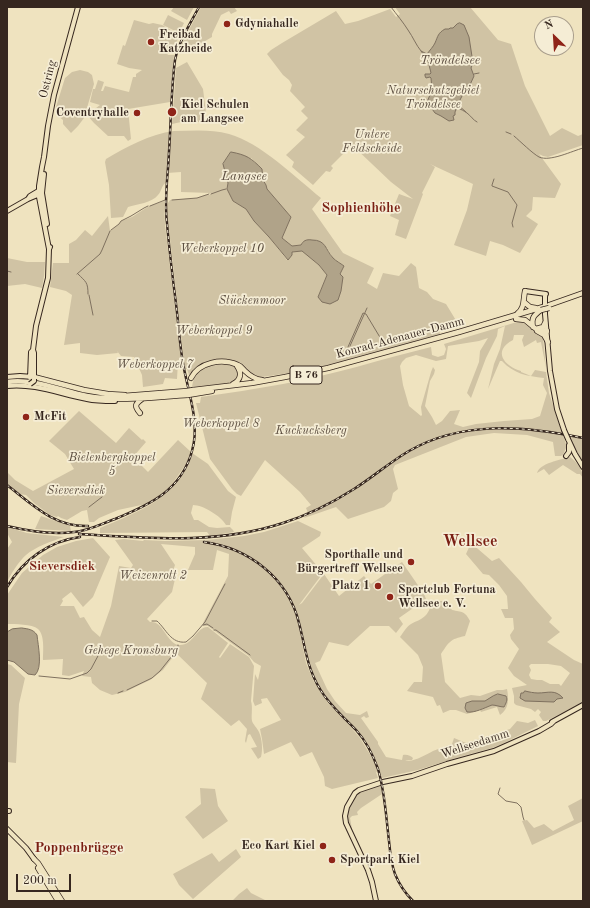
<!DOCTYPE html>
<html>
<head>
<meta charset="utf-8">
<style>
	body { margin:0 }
	#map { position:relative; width:590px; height:908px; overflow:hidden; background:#efe3bf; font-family:"Old Standard TT",serif }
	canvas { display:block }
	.frame { position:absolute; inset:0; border:8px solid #36271f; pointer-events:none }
	.north { position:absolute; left:534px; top:16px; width:40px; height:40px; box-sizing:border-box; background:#f5edd5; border:1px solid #a99e8c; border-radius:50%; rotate:335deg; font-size:11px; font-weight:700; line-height:16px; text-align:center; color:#36271f }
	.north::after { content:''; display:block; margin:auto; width:14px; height:18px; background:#8f2418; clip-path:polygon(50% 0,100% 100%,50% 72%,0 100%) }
	.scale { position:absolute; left:16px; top:874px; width:55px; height:18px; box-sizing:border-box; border:2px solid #36271f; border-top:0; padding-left:5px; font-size:12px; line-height:14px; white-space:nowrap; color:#36271f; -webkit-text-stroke:3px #f5edd5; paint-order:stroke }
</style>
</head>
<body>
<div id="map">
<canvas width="590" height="908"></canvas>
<div class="frame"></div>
<div class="north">N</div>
<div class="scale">200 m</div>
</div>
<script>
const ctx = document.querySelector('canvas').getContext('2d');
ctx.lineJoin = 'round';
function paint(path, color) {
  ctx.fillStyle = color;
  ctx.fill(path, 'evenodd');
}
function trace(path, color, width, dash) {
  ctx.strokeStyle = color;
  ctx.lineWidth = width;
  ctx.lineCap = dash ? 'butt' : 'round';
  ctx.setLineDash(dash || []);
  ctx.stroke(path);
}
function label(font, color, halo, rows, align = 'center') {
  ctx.font = font + ' "Old Standard TT",serif';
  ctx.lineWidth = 3.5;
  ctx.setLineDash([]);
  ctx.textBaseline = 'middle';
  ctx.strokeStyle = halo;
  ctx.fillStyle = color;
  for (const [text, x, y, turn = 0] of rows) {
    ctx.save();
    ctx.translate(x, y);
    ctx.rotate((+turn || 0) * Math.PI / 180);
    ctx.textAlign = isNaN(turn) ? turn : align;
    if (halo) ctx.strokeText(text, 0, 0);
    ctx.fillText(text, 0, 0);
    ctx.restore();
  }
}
paint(new Path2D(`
	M174,7H194L187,20L171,11Z
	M201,7H234L237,11L231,14L229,11L221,15L212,34V37L190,50L181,45Z
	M395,7H470L498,40L511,44L525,86L550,136L562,128L578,136L583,134V145L548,157L543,156L539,154L561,184L555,198L533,197L532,210L526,216L538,224L520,253L503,245L490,241L486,256L454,245L467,210L473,184L430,164L435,167L422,193L423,194L406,239L395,235L399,220L390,216L399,194L413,199L391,182L352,145L331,166L333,168L330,172L326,171L313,185L292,167L294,162L286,155L305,137L296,130L308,118L301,111L305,107L290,91L292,85L289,80L283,75L267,54L271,50L282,43L336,11L345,24L358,21L390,9L396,17L400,14Z
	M168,15L184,23L179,33L163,25Z
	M134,20L149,24L153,23L162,25L180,35L172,51L167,55H174L170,102L128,109L131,139L128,141L124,136H108L94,123L87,115L100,105L90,102L93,89H95L98,80L104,82L101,91H103L105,86L129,92L133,77H136V74L142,70L129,68L117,64L123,45L125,46Z
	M187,62L203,89L206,113L203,115L202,122H181L172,124L176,68Z
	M80,70L88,72L92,75L94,84L84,118L78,126L71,133L63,124V120L57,115L56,110V107L65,78L72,72Z
	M174,131C192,131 211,129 229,134C261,143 295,177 321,198L312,209L343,253L374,268L367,283L377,289L383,273L399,276L411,263L416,267L419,288L427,292L433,299L446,304L457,322L438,327L440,334L375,353L303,371L262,377C250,376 247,368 238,363C225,356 210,361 198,367C197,368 194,369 193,370C192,372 192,374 191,376L189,375L187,369H185L183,353L167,212L168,203L170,200L197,198L205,195H210L211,193L181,192V172L167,173V182C161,185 162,191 158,195C152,203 137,204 128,207L123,217L111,218L109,185L105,162L106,159C126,147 150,134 174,131ZM251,158L262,169L263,180L266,185L267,189L291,217L282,238L292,246L301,245L327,248L333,258L344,266L340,274L318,297L327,275L319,265L303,251L292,252V255L287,260L269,237L254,221L246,209L233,201L227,189L228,183Z
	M164,201L165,225L180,350V358L178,362L177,379L165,378L163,384L143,387L142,375L134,357L121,356L117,351L118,353L97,355L80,353V343L64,345L72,295L66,291L50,287L53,263H69V244L76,240L85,230L92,236L108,216L110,231L119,224L121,221L132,217L149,206Z
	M7,258L27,262H45L44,276L42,288L25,284L7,286Z
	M517,322H522L541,336L543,338L546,368L541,342L537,343L536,340L524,347L522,340L524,335H514L513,340C492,351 504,366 521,371V372L531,376L535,370L546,372L549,393L566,444V448L563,455L561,456H555L553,442L527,435L494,433L466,437L395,465L393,469L398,489L393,493L391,501L384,507L348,519L336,507L304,518L308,513L306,508L311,505L300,492L265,460L241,496L237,494L232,489L210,459L196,403H200L201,397C228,393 256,389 283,384C333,375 382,359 431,347L432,355L438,357L444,355L446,349L444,344ZM505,326L500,349L494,364L488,389L500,361H502C514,374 527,376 544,378L543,385L547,393L540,416L532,419L504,421L476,424L463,427L454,424L460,410L450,411L442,421L436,425L432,417L425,406L430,381L434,374L435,370L433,367L431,372L421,407L422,415L421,416L409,406L403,385L400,366L402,362L406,358L416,355L436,361L446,359L448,346L479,341L488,338L480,351L479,362L467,393L471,398L486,358L497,336L498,329Z
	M218,365C222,365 228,364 232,366C242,370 238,380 229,383L192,387C195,370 201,367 218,365Z
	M79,411L116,443L129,428L142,440L143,439L146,442L133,457L148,472L178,440L191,452L186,464L175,480L168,489L159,496L146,504L118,510L99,518L94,522H89L87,510L82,511L67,520L61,518L58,516L57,517L50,515L34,503L26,495L19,494L7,483V472L15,480L33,491L74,469L65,454L49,441Z
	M569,437L583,439V463L576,451Z
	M192,453L208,464L228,491L236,497L232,512L230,525H226C221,516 203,505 193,505L191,513L194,520H198L209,527L217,528L230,527L233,530L234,532L210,536L207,532L100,533V528C130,515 165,503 184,473C187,467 190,460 192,453Z
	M570,457C577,462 583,470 583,478L580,474H577L563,465L549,475L544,469L537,473C540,463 560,460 570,457Z
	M41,516L70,526L71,531L35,529Z
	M298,521L321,532L320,536L302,548L323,573L299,605L302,603L324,574L339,596L364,576L371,584L402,562L424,594L426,599L399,618L403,624L396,633L389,626H370L348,646L329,642L320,661L315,663L327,689L335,701L346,713L360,715L367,711L369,717L366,718L364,716L361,718L378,742V744L386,757L402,760L403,755C407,754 411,756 413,758L412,760H405C413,763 425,755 433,751C439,749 445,746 452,744L454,738L466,743L510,729L517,721L528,723L535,720L538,726L504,743L492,748L463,756L418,770L382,778C376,756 365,739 350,722C342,713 332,705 325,695C312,676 308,657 303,635L300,633L306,663L314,682L328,703L349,725L360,738L374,761L378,771L376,772L378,778L332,789L325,786L324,777L312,752L300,757L291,742L264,754L262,739L260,729L281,720L267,698L261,699L262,703L255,706L253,701L255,674L258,680L261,666L254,662L249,656L208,626H203V623L228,576L229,554L217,550L213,570H188L195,554V547L161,544L175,565L174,568L175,579L172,592L147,619L150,622C152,622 154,622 156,623C164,627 169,644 179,645C193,646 197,626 208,627L228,643L219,657L220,658L230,644L249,657L254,666L251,701C253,708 251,715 252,721C253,724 257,728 259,732C262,739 263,749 261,757L258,759L251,748L257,747L250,734L248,735L246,743L245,741L247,729L239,720L231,726L201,699L207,683L176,653L163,670L150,680L125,692L112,695L100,690L92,683L91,677L82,676L84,671L69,676L62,675L63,659L43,660C43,652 45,635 38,629C32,624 15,624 7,624V595L22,573L43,555L57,547L76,541L93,538L110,557L101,578L93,597L83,607L71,592L62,599L63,601L60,606H74L80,618L84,617L92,630L100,637L111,606L119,566L131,568L133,565L115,540L124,539L143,541L144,540L165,541L207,540L244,536L264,532Z
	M7,527L27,533L64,537C52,541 35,547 26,555C19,561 11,574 7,582V549L12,542L7,533Z
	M471,543L492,561L499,558L521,582L535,599L552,618L549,622L560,632L547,642L574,660L583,664V702L560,714L546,721H543L539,715L541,712L538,709L535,712L531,709L516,705L514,703V696L512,688L527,685L514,676L508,668L519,649L511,639L510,635L514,629L513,618H505L501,609H508L507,596L499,585L489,575L483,574L466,554ZM531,664H548L561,666L570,673L561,686L559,684H550L542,680H537L531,679L529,675L531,670L529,666Z
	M433,601H449L450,607L452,610C462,612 465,611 470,621L465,636C450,639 449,642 441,654L445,682L460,698L471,695L480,696L497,690H503L507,689C509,699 509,709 500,715L497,707L481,712L480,710L467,714L456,710H450L443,713L440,705L437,706L433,697L407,691L414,682H422L423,667L418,655L400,637C403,633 406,627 411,624C416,621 421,620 425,616C430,611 430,606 433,601Z
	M7,664L11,665L25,678L19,704L16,763L7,762Z
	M381,785L382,794L361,808L357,812L358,815L352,816L350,818L352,829L350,830C345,815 348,800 363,791C368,788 375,787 381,785Z
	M200,788L215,789L218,806L228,821L203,839L185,817L201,804Z
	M583,798V821L532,845L522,821L527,820L534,828L544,824L553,831L574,820L568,806Z
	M236,849L241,857L193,899L179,885L173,874L212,853L219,862Z
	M247,888L251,893L267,901H232L239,894Z`), '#d0c3a4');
const water = new Path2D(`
	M460,23L464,25L469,37L473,63L471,68L474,76L469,87L464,92L458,104V105L455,112V115L453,116L454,120L449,121L441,116L435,113L427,102L432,90L431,78L430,77L426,78L425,76V74H430L431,73L428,61L421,51L427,54C430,50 433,47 435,43C438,36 438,33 445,29H449L450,28H453L457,24Z
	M231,152C247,155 251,158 262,169L263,180L266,185L267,189L291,217L282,238L292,246L301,245C303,241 306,239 312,240C326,240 325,249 333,258C336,261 340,263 344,266L340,274L343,277L341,291L338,300L330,304L322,302L318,297L327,275L319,265L302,251L292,252V255L288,260L269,237L254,221L246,209L233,201L227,189L228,183L223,164Z
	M22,628C28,629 33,629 37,635C38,645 43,668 35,675L28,674L14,662L7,660V632L12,629Z
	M525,691C529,692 534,693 538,693C548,693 555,689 563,698L557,699L554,702L525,701L520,698L521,693H523Z
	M498,694L506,696C508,700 506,703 504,707C500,707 496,705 492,705C484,708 475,713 467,712L465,708L466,703L472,701H485L493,696Z`);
paint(water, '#b0a389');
trace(water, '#7f715f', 1);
trace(new Path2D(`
	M391,7C397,15 403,22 408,30C413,37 416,45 421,51
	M474,74L479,73
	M458,105L466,112
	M456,110L457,108C461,109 464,111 467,113C471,116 473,120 477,122
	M506,132L511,134
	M514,136C521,142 532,153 539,157C550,162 572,151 583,148
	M494,179L492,185V186L508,192L517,205L512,223L513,227
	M211,194L222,190L226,189
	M172,200L197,198L209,194
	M150,206L165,200
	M111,230L119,224L121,221L131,216L144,208L148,206
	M7,271L11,272
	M77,274L100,254L102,250L110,231
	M78,274C86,282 88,282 88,294
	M89,295L93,315
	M350,346L367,308
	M348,347L363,313L366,314L381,339
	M89,507L102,497
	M152,621H157C166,629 171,644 186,642L193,636
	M203,625L207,624L213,628
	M214,630H216L250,655
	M193,636L205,622L225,584
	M178,647V645
	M39,676L70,679L87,673L91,669L99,654L103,648
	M127,690L152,678L160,671L176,651
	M118,693L123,691
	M500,788L498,794L506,801L517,803L521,807L523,817L524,820`), '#7f715f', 1);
const major = new Path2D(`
	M44,174L42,193L47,224
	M28,199L30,196L40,190
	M7,211L28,199L40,194
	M49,249L39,197V186L42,167L44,157L48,126L54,95L78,7
	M525,291L546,294
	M545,294V314L550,371L557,409L564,430
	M33,350L34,353V379
	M7,377L20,376L33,377
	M30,378L31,352L33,350L36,326L48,278L49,249L50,247
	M7,386C35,383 60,394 87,399C96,401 106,401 115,401
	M568,439L575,454L583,467
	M566,456L569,452V445
	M552,722L583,705
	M7,811H9
	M7,829L26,848L34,859
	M376,901L372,882L368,870L346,823L345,816L347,807L355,793L359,790L383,782L412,776L447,764L494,751L539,731L551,724L554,721`);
const highway = new Path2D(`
	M524,302L530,307L536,308
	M549,305L583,293
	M517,314C525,308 523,300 525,291
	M516,319L525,320L536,329L547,331
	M533,327C531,318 534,315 541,310
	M536,329L543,327L545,323
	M537,331L544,335L548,342
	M34,377L84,390L108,394L125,395
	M191,378C199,362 222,358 238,365C241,366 243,369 245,371C250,376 255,379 262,380
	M7,382C35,378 61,391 87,396C120,402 155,397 188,395
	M233,384C241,380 242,373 237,366
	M193,390L252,383L285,377L328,368L459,332L543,307
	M194,394L212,391
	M123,396L187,391
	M140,413C134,406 135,404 142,399
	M34,859L38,863L62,901
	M38,868L58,901`);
trace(major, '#36271f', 6);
trace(highway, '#36271f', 6);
trace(major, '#efe3bf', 4);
trace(highway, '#efe3bf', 4.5);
const rail = new Path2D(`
	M7,485C33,505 54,527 88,526
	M7,526C28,531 52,535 74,532C88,531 101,524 115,519C149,505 181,491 192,451C201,420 186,388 182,357C179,337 178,317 175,296C172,272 169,247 167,223C164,200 168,176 169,152C171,122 171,91 175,60C179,41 190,24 199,7
	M79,534C148,538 216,545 283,523C308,515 332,503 354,489C373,477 390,462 409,451C463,420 525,426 583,438
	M204,542C249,548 288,578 299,623C305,646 307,668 320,689C329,705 343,716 356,730C366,741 373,755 378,769C385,792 386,817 389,841C390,852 391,863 395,874C399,884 405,893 413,901
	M7,587C23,560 49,541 80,537`);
trace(rail, '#36271f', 2.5);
trace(rail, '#f5edd5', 1, [3]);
const majorBridge = new Path2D(`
	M30,384L34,381V379
	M564,430L568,439`);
const highwayBridge = new Path2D(`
	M541,310L549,308
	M187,391L193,390
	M188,395L194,394`);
trace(majorBridge, '#36271f', 6, []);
trace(highwayBridge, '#36271f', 6, []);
trace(majorBridge, '#efe3bf', 4);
trace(highwayBridge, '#efe3bf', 4.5);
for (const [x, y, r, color] of [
	[227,24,4,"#8f2418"],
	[151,42,4,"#8f2418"],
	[172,112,5,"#8f2418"],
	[137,113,4,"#8f2418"],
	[26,417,4,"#8f2418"],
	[411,562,4,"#8f2418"],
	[378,586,4,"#8f2418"],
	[390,597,4,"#8f2418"],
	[323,846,4,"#8f2418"],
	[332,860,4,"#8f2418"]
]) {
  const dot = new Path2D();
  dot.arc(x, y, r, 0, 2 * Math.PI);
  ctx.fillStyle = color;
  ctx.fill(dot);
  trace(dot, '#f5edd5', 1.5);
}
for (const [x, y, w] of [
	[306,375,32]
]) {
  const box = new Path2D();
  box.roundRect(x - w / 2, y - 9, w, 18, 3);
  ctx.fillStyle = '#f5edd5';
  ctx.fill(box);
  trace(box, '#36271f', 1);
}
label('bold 11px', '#36271f', null, [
	["B 76",306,375]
]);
label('bold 12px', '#36271f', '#f5edd5', [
	["Gdyniahalle",235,24],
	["Freibad",159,35],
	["Katzheide",159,49],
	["Kiel Schulen",181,105],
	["am Langsee",181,119],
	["Coventryhalle",129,113,"right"],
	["McFit",34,417],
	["Sporthalle und",403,555,"right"],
	["Bürgertreff Wellsee",403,569,"right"],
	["Platz 1",370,586,"right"],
	["Sportclub Fortuna",398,590],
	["Wellsee e. V.",398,604],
	["Eco Kart Kiel",315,846,"right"],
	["Sportpark Kiel",340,860]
], 'left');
label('12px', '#36271f', '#f5edd5', [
	["Ostring",48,79,-76],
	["Konrad-Adenauer-Damm",400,338,-15],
	["Wellseedamm",475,744,-18]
]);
label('italic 12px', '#5c4e40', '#f5edd5', [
	["Naturschutzgebiet",433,91],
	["Tröndelsee",433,105],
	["Untere",372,135],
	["Feldscheide",372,149],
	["Weberkoppel 10",222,249],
	["Stückenmoor",252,301],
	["Weberkoppel 9",214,331],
	["Weberkoppel 7",155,365],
	["Weberkoppel 8",221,424],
	["Kuckucksberg",311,431],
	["Bielenbergkoppel",112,458],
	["5",112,472],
	["Sieversdiek",76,491],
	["Weizenrott 2",153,576],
	["Gehege Kronsburg",131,651]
]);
label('italic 13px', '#5b4c3f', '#f5edd5', [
	["Tröndelsee",450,61],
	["Langsee",244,177]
]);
label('bold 13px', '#7a1f14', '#f5edd5', [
	["Sieversdiek",62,567]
]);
label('bold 14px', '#7a1f14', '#f5edd5', [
	["Sophienhöhe",361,208],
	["Poppenbrügge",79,848]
]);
label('bold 16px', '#7a1f14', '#f5edd5', [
	["Wellsee",470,542]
]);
</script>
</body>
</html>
